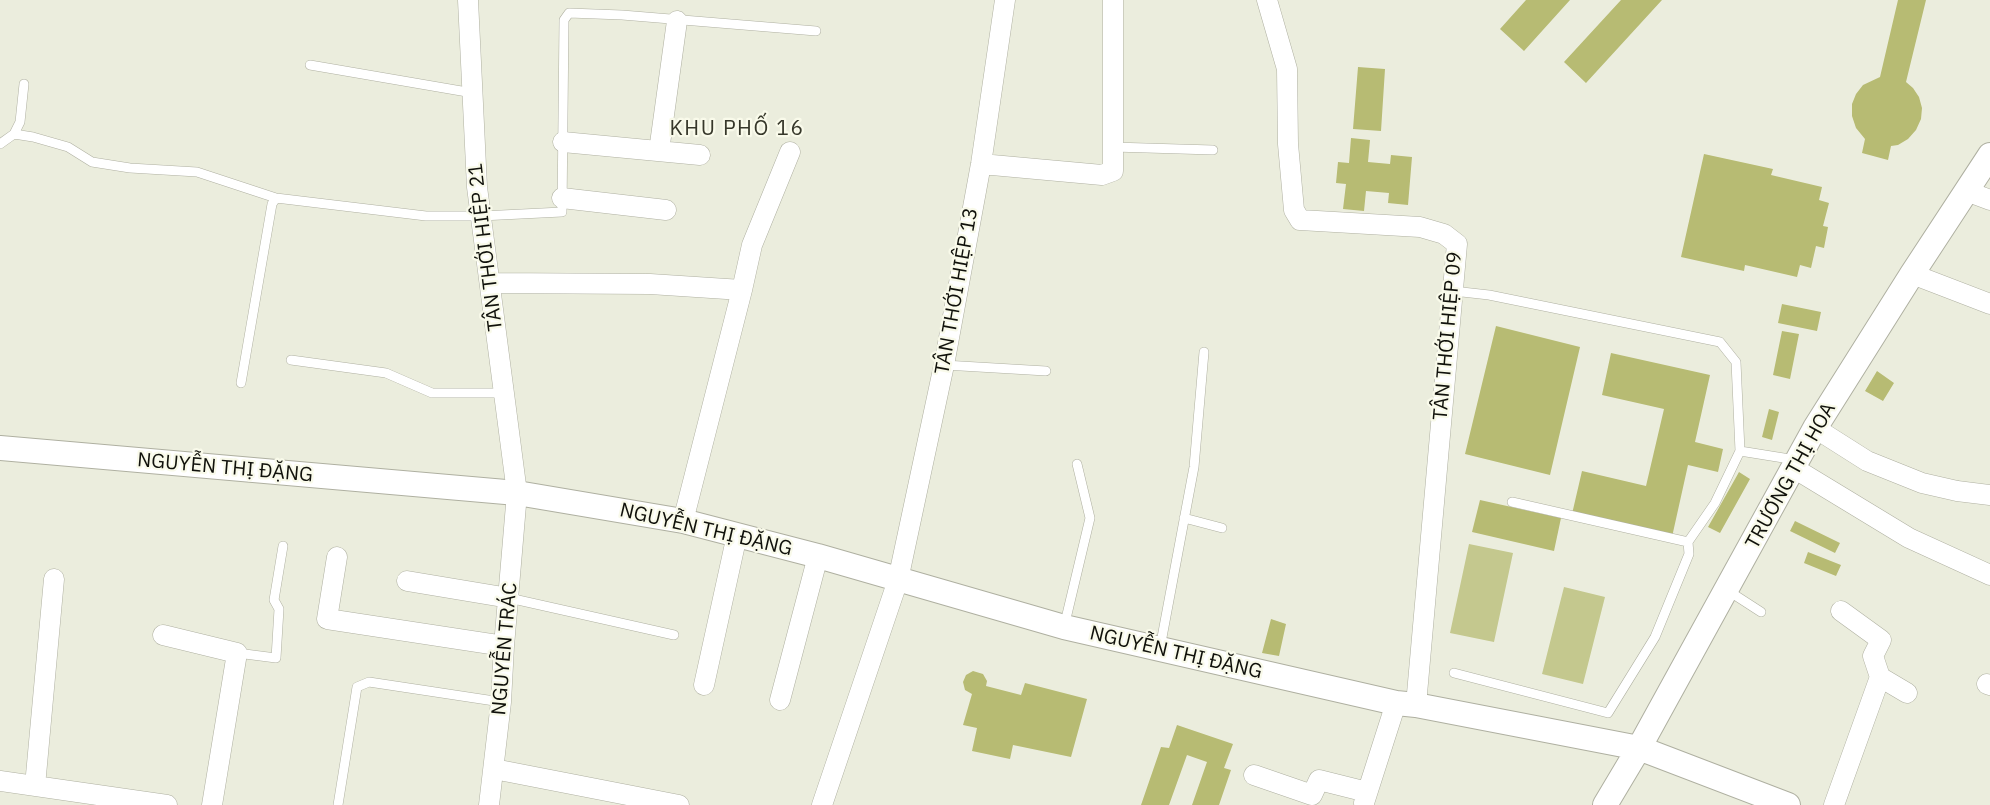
<!DOCTYPE html>
<html>
<head>
<meta charset="utf-8">
<style>
	body { margin:0 }
	canvas { display:block; background:#ebeddd }
</style>
</head>
<body>
<canvas width="1990" height="805"></canvas>
<script>
const ctx = document.querySelector('canvas').getContext('2d');
ctx.lineJoin = 'round';
function paint(path, color) {
  ctx.fillStyle = color;
  ctx.fill(path, 'evenodd');
}
function trace(path, color, width, dash) {
  ctx.strokeStyle = color;
  ctx.lineWidth = width;
  ctx.lineCap = dash ? 'butt' : 'round';
  ctx.setLineDash(dash || []);
  ctx.stroke(path);
}
function label(font, color, halo, rows, align = 'center') {
  ctx.font = font + ' "IBM Plex Sans",sans-serif';
  ctx.lineWidth = 4.5;
  ctx.setLineDash([]);
  ctx.textBaseline = 'middle';
  ctx.strokeStyle = halo;
  ctx.fillStyle = color;
  for (const [text, x, y, turn = 0] of rows) {
    ctx.save();
    ctx.translate(x, y);
    ctx.rotate((+turn || 0) * Math.PI / 180);
    ctx.textAlign = isNaN(turn) ? turn : align;
    if (halo) ctx.strokeText(text, 0, 0);
    ctx.fillText(text, 0, 0);
    ctx.restore();
  }
}
paint(new Path2D(`
	M1469,544L1513,553L1494,642L1450,633Z
	M1564,587L1605,597L1583,684L1542,674Z`), '#c4c88e');
paint(new Path2D(`
	M1526,0H1570L1524,51L1500,29Z
	M1621,0H1662L1586,83L1564,62Z
	M1898,0H1926L1906,82L1913,88L1919,97L1922,108L1921,119L1916,130L1908,139L1898,145L1891,146L1888,160L1862,153L1865,139L1856,128L1852,116V104L1856,94L1863,85L1880,77Z
	M1358,67L1385,69L1381,131L1353,129Z
	M1351,138L1370,140L1368,162L1390,164L1391,155L1412,157L1408,205L1388,203L1389,193L1366,191L1364,211L1343,209L1346,184L1336,183L1338,162L1349,163Z
	M1704,154L1773,169L1771,175L1822,187L1819,200L1829,203L1823,226L1828,227L1824,248L1816,246L1811,268L1800,265L1797,277L1745,265L1744,271L1681,257Z
	M1782,304L1821,312L1817,331L1778,323Z
	M1496,326L1580,347L1550,475L1465,454Z
	M1782,331L1799,334L1790,379L1773,375Z
	M1611,353L1710,375L1695,442L1723,449L1718,472L1688,465L1672,537L1572,514L1582,471L1646,486L1664,409L1602,395Z
	M1877,371L1894,383L1883,401L1865,391Z
	M1769,409L1779,412L1772,440L1762,437Z
	M1739,472L1750,479L1720,533L1708,527Z
	M1480,500L1561,518L1554,551L1472,532Z
	M1795,521L1840,543L1835,553L1790,531Z
	M1808,552L1841,565L1836,576L1804,563Z
	M1271,619L1286,624L1279,656L1262,653Z
	M973,671L983,674L987,681L986,686L1021,695L1025,683L1087,699L1071,757L1013,745L1010,759L972,751L977,728L963,725L972,694L965,690L963,682L966,675Z
	M1177,725L1233,744L1224,768L1231,770L1219,805H1192L1207,762L1187,755L1169,805H1141L1161,747L1169,748Z`), '#b7bb73');
const service = new Path2D(`
	M310,65L473,93
	M14,134L20,122L24,84
	M0,144L14,134L33,137L68,147L92,162L130,168L197,172L276,198
	M1113,147L1213,150
	M1453,291L1489,295L1720,342L1736,362L1740,451L1796,460
	M291,360L386,373L432,393H504
	M944,365L1046,371
	M241,383L272,204L276,198L426,216H481L562,212L564,20L569,13L622,15L816,31
	M1512,502L1688,542L1715,503L1740,451
	M1184,518L1222,528
	M1727,590L1761,612
	M509,598L674,635
	M1064,627L1090,518L1077,464
	M1160,648L1194,467L1204,352
	M237,653L276,658L279,609L274,600L283,546
	M1454,673L1608,713L1655,637L1689,554L1688,542
	M338,805L357,687L369,682L501,702`);
const minor = new Path2D(`
	M468,0L477,187L517,493L504,646L501,702L489,805
	M1267,0L1287,69L1288,144L1294,210L1300,220L1420,227L1444,234L1457,244L1416,705
	M563,142L700,155
	M659,151L677,21
	M981,164L1102,175L1113,171V0
	M1966,191L1990,200
	M562,198L666,210
	M1912,274L1990,304
	M490,283L650,284L742,290
	M1815,428L1867,461L1922,483L1957,491L1990,495
	M1792,467L1909,538L1990,575
	M683,521L742,290L752,245L790,152
	M337,557L327,619L504,646
	M407,581L509,598
	M1841,611L1881,640L1873,656L1880,677
	M163,635L237,653L212,805
	M1987,684L1990,685
	M704,685L737,535
	M780,700L818,556
	M494,769L679,805
	M1254,775L1312,795L1319,780L1367,792
	M0,781L167,805
	M35,786L54,579
	M1364,803L1396,703
	M822,805L898,580L944,365L981,164L1005,0
	M1834,805L1880,677L1907,693`);
const tertiary = new Path2D(`
	M0,448L517,493L683,521L818,556L1064,627L1396,703L1416,705L1639,748L1788,805
	M1605,805L1639,748L1815,428L1912,274L1990,155`);
trace(service, '#afb0a1', 10);
trace(minor, '#afb0a1', 21);
trace(tertiary, '#afb0a1', 26);
trace(service, '#fff', 9);
trace(minor, '#fff', 20);
trace(tertiary, '#fff', 24);
label('20px', '#10110b', '#f9faea', [
	["TÂN THỚI HIỆP 21",486,247,-97],
	["TÂN THỚI HIỆP 13",957,291,-80],
	["TÂN THỚI HIỆP 09",1448,336,-85],
	["NGUYỄN THỊ ĐẶNG",225,468,5],
	["TRƯƠNG THỊ HOA",1791,476,-61],
	["NGUYỄN THỊ ĐẶNG",706,530,13],
	["NGUYỄN TRÁC",505,649,-85],
	["NGUYỄN THỊ ĐẶNG",1176,653,13]
]);
ctx.letterSpacing = '1.5px';
label('21px', '#36372a', '#f9faea', [
	["KHU PHỐ 16",737,129]
]);
ctx.letterSpacing = '0px';
</script>
</body>
</html>
